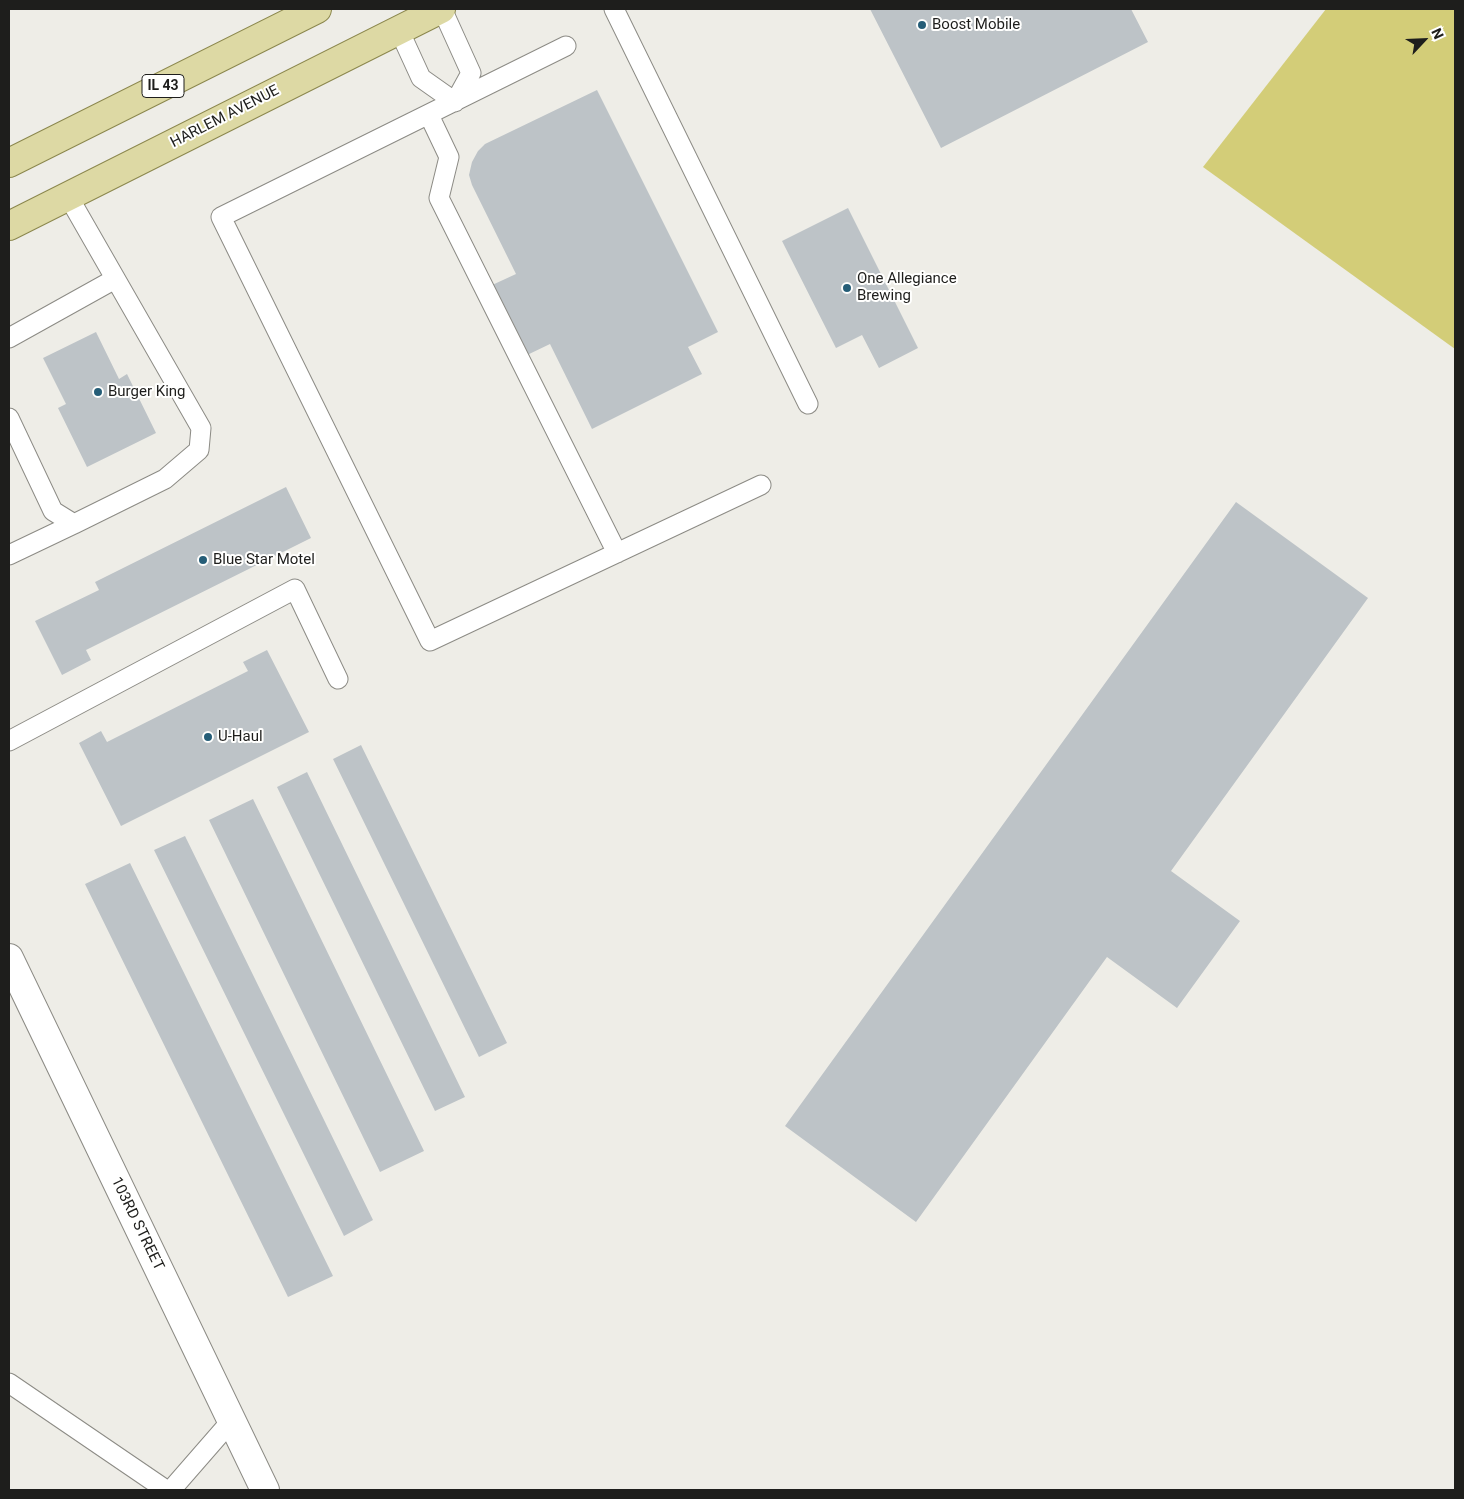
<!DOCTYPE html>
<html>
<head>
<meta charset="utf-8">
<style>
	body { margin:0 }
	#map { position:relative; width:1464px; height:1499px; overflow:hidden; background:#eeede7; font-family:Roboto,sans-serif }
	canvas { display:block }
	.frame { position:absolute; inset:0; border:10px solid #1e1e1c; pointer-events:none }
	.north { position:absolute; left:1399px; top:15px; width:50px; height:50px; -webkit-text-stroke:4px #fffffe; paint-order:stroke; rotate:65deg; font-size:14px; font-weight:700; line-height:20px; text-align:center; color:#1e1e1c }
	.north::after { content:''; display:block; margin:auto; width:18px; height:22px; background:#1e1e1c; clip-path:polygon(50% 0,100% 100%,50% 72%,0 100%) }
</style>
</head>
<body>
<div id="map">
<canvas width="1464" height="1499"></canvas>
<div class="frame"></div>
<div class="north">N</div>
</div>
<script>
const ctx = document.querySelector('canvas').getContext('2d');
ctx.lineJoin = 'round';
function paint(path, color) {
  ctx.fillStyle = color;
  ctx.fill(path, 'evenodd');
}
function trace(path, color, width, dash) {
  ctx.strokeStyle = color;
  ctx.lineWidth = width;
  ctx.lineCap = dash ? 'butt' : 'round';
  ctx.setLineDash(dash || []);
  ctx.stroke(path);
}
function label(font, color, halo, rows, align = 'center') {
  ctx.font = font + ' Roboto,sans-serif';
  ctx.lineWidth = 4;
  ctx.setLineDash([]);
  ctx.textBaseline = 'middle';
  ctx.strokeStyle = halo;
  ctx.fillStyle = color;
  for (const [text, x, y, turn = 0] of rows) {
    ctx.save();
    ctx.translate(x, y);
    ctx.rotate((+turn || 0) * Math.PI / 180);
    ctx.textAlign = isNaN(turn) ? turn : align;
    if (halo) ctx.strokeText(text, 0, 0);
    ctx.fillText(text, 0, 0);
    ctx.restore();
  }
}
paint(new Path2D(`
	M1326,9H1455V349L1203,167Z`), '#d3cd78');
paint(new Path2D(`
	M870,9H1131L1148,42L941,148Z
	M597,90L718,332L688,347L702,374L592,429L550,344L525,356L490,286L516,274L472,185L469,175L472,162L478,151L485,144Z
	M848,208L918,348L879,368L862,335L836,348L782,241Z
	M96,332L119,379L127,374L156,433L87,467L58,408L66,404L43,358Z
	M286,487L311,538L86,650L91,660L62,675L35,621L99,590L95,582Z
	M1236,502L1368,598L1171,871L1240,921L1177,1008L1107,957L916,1222L785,1126Z
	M267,650L309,732L121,826L79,743L101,731L107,742L248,671L243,662Z
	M361,745L507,1043L479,1057L333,759Z
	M307,772L465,1097L435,1111L277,787Z
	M253,799L424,1151L380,1172L209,820Z
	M185,836L373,1220L344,1236L154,850Z
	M130,863L333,1276L288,1297L85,884Z`), '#bdc3c7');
const service = new Path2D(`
	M614,9L808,404
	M399,30L421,78L455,102L471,73L442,9
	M566,46L221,217L430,641L761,485
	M429,115L449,157L439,198L617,553
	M9,338L115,279
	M9,418L53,511L74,524L165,479L199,450L201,428L68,196
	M9,555L74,524
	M9,741L295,589L338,679
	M9,1383L166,1490
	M171,1490L232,1420`);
const minor = new Path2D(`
	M9,958L265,1490`);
const primary = new Path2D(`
	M9,163L317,9
	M9,226L441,9`);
trace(service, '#8c8b85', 21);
trace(minor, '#8c8b85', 30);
trace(primary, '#8b874d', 30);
trace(service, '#fff', 19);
trace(minor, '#fff', 28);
trace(primary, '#ddd9a4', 28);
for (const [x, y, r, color] of [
	[922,25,5,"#255d77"],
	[847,288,5,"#255d77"],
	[98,392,5,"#255d77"],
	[203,560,5,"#255d77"],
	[208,737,5,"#255d77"]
]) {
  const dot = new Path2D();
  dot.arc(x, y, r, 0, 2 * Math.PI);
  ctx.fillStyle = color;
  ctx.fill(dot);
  trace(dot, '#fffffe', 2);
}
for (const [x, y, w] of [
	[163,86,42]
]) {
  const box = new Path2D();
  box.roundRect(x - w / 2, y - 11.5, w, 23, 4);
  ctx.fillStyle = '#fffffe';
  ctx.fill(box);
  trace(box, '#1e1e1c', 1);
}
label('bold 14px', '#1e1e1c', null, [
	["IL 43",163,86]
]);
label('15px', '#1e1e1c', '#fffffe', [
	["Boost Mobile",932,25],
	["One Allegiance",857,279],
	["Brewing",857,296],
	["Burger King",108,392],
	["Blue Star Motel",213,560],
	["U-Haul",218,737]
], 'left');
label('15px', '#1e1e1c', '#fffffe', [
	["HARLEM AVENUE",225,117,-27],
	["103RD STREET",137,1224,64]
]);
</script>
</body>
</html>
